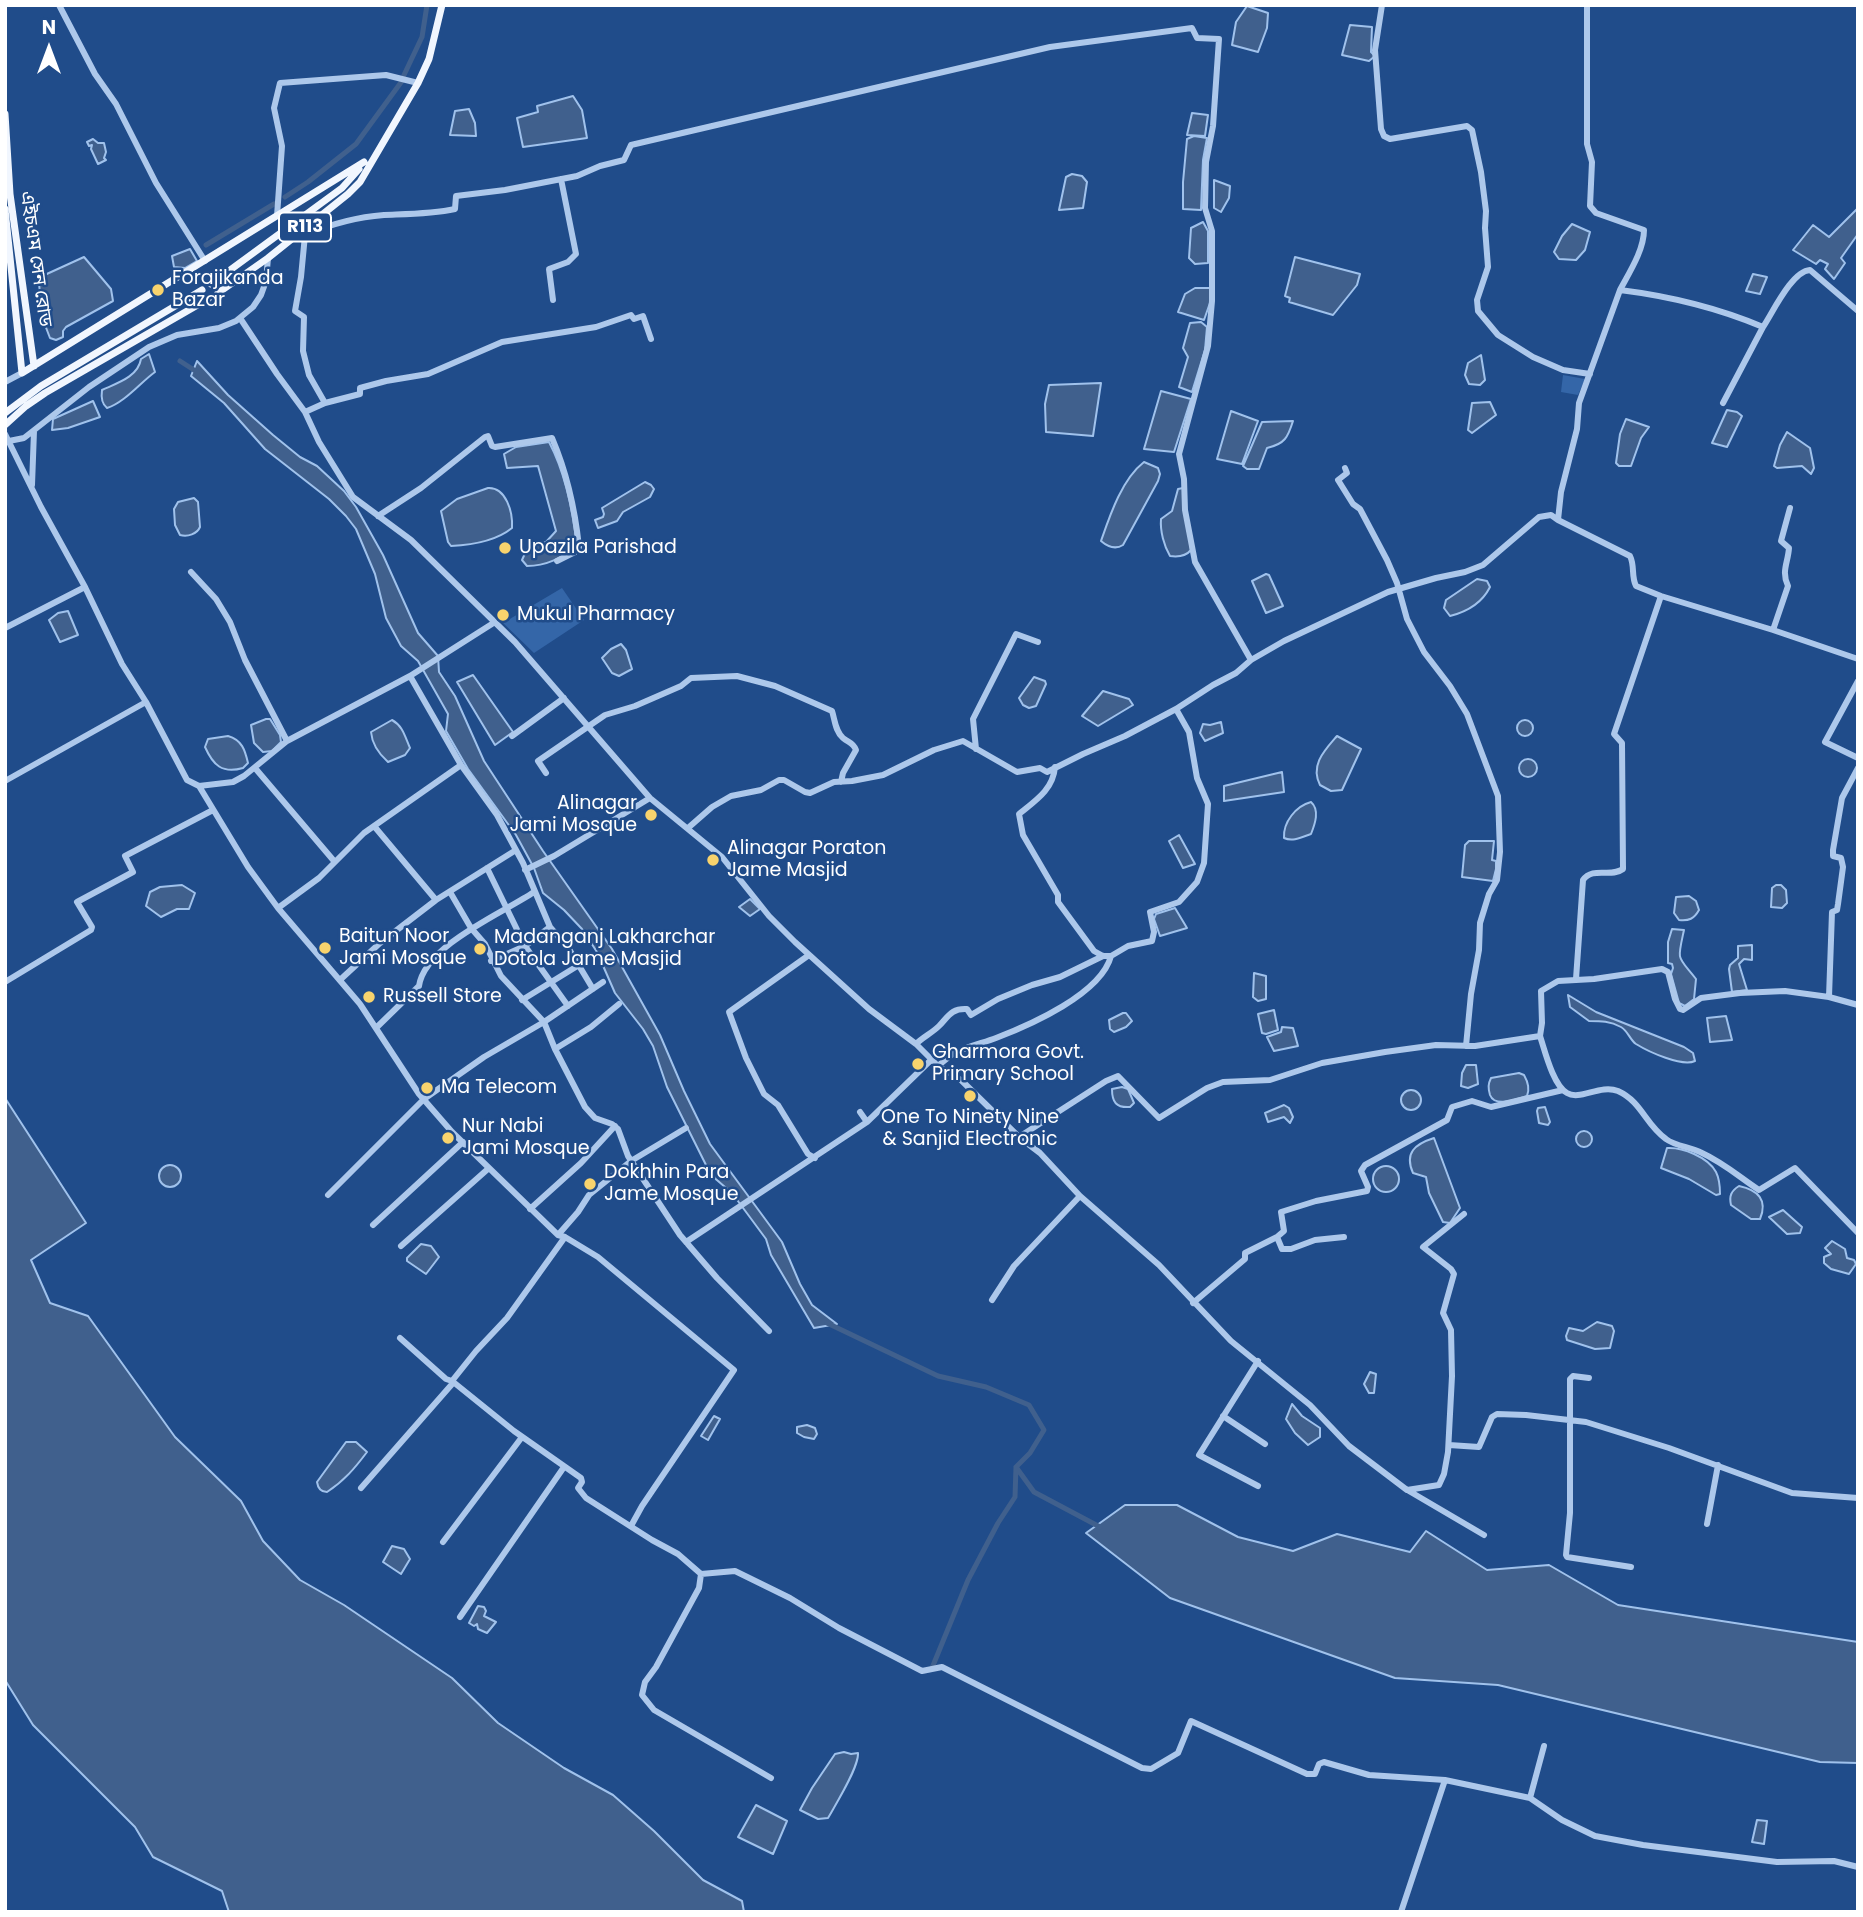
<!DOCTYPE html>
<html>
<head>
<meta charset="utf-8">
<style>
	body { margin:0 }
	#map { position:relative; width:1863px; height:1917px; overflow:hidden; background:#204c8a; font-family:Poppins,sans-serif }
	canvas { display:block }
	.frame { position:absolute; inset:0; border:7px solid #fff; pointer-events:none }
	.north { position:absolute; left:14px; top:14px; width:70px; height:70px; -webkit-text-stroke:5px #204c8a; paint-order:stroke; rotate:0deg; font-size:19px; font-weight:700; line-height:28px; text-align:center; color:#fff }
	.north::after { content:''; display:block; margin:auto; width:24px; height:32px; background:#fff; clip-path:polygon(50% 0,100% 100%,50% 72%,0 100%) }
</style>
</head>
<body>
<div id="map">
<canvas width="1863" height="1917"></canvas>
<div class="frame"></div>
<div class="north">N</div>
</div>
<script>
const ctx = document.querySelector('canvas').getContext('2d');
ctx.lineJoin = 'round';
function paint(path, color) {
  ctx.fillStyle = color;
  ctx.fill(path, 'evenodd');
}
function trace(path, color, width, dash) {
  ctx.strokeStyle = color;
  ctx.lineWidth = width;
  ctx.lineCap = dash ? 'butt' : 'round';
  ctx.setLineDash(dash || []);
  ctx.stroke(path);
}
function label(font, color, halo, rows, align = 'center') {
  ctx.font = font + ' Poppins,"Noto Sans Bengali",sans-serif';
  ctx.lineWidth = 5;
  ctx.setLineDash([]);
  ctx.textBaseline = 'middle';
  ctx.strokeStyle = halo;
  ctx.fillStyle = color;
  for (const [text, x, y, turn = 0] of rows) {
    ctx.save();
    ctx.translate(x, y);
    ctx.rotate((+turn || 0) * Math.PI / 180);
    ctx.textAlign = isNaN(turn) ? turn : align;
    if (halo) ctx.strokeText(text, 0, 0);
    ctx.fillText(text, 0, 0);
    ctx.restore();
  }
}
paint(new Path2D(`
	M1563,375L1585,379L1578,395L1561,392Z
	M562,588L584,620L534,653L503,623Z`), '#3466a8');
const water = new Path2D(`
	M1247,6L1268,13L1267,28L1258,52L1232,45L1236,22Z
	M1350,25L1372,27L1371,52L1375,56L1369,61L1342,55Z
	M573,96L582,110L587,138L523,147L517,118L538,112L537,106Z
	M469,109L475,123L476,136L450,135L455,111Z
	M1192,113L1208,115L1205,136L1187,135Z
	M1194,136L1207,138L1203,160L1201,210L1183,209V182L1187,139Z
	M93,139L98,143H104L106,152L104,158L106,160L98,164L91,149L92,145L89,146L87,142Z
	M1072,174L1082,176L1087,182L1083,208L1059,210L1066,177Z
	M1214,180L1230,186L1229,198L1221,212L1214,208Z
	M1858,208V234L1841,258L1845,263L1834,279L1825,269L1828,264L1820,260L1816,264L1793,250L1813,225L1829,237Z
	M1203,222L1208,231V263L1195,264L1189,258L1191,228Z
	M1572,224L1590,232L1585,250L1576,260L1559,259L1554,252L1562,236Z
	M190,249L197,261L185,268L174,267L172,256Z
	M84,257L111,289L113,301L66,327L63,331V337L56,340L50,338L45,325L38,278Z
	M1295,257L1360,274L1357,285L1333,315L1289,302L1290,298L1285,296Z
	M1753,274L1767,277L1760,294L1746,291Z
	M1195,288H1210L1211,300L1204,320L1178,312L1185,294Z
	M1201,322L1207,327L1205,350L1192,392L1179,387L1188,357L1183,348L1190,323Z
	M149,354L155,372C141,382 124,403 107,408C102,404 101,397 102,390C117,383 138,377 141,359Z
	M1481,355L1485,380L1480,385L1469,384L1465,375L1468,363Z
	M197,361L228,395L273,435L300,457L317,466L344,491L356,507L383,555L418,633L438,656L439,672L455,696L484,761L543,851L612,949L660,1035L684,1091L710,1144L782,1242L800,1284L812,1305L837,1324L814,1328L771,1255L766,1239L732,1193L711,1175L667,1087L653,1046L643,1029L615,993L597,952L582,929L564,910L543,893L534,868L516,835L468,769L446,731L448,714L418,661L401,646L386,618L375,574L356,529L346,516L329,499L265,449L224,403L191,376Z
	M1101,383L1093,436L1046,432L1045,404L1049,385Z
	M1161,391L1191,399L1174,452L1144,449Z
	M93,401L100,417L68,428L52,430L53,419Z
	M1490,402L1496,415L1472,433L1468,430L1472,403Z
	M1727,410L1737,412L1742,416L1727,447L1712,443Z
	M1231,411L1258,421L1242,464L1217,459Z
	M1626,419L1649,427L1641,438L1631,466H1619L1616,463L1620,434Z
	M1293,421C1288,437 1285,444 1267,448L1259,469H1247L1243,466L1262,422Z
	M1787,432L1810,448L1814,468L1811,474L1802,466L1777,468L1774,466L1780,445Z
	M549,442C566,474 573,511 577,547C560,558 547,566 527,566L522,560L527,549L546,542L556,531L538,466L507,468L504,454L516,447Z
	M1144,462L1158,468L1160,474L1158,481L1123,545C1115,550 1108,547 1101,541C1110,515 1122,479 1144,462Z
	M645,482L651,485L654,489L650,497L623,512L617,521L598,528L595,520L603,517L604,514L602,508Z
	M488,488C506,487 513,512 512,528C496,541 472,545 451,546L448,542L441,511L457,499Z
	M1183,488L1191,550C1186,556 1177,557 1170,556C1164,546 1160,531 1161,519L1172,511L1178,489Z
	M194,498L198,502L200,527C197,534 188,537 180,535L175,525L174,509L178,502Z
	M1266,574L1269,575L1283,606L1266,613L1252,581Z
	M1477,579L1487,581L1490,587C1482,603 1466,612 1450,616L1444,608L1446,600Z
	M68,611L78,635L60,642L49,620L58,613Z
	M621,644L626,650L632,669L619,676L612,673L602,658L611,649Z
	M473,675L513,732L495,745L457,682Z
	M1034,677L1045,681L1046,684L1036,706L1029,708L1023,705L1019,698Z
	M1103,691L1129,699L1133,705L1098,726L1082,716Z
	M266,719H270L280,735L281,742L272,751L263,752L254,743L251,725Z
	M1517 728a8 8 0 1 1 16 0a8 8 0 1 1-16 0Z
	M392,720C403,726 405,737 410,748L405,755L388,762C379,754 372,744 371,732Z
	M1221,722L1223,733L1205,741L1200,733L1203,724L1210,725Z
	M228,736C242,740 245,750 248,763L243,768C222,774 213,765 205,747L208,739Z
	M1337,736L1361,749L1342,790L1331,791L1320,785C1310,765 1324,751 1337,736Z
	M1519 768a9 9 0 1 1 18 0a9 9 0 1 1-18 0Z
	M1282,772L1284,792L1224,801V786Z
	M1311,802C1320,810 1315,824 1311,834C1302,837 1293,842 1284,838C1283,822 1296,806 1311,802Z
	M1179,835L1195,864L1183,868L1169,841Z
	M1469,841H1494L1492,860L1496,861V869L1493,881L1462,877L1465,845Z
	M182,885L195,893L189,909H177L161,917L146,906L150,892L160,887Z
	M1776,885H1781L1786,890L1787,903L1782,908L1771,907L1772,888Z
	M1689,896L1696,901L1699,910C1694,919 1689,921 1679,920L1674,913L1676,897Z
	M750,899L760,909L750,916L739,907Z
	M1175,908L1187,928L1160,936L1154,919L1156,914Z
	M1672,929L1684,930C1677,962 1677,955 1696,979L1694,999L1685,1006L1679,1003L1671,974L1673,968L1672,964L1668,963V942Z
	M1752,945V960L1744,959L1739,964L1747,990L1732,992L1729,969L1730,965L1738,958V946Z
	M1254,973L1266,976V999L1258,1001L1253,997Z
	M1568,995L1596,1012L1684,1047L1693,1053L1695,1061C1682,1067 1649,1052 1636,1044C1630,1040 1628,1031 1621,1027C1610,1021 1601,1021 1589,1021L1570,1007Z
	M1274,1010L1278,1030L1266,1034L1262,1033L1258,1014Z
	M1123,1013H1126L1132,1021L1126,1027L1114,1032L1110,1029L1109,1020Z
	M1726,1016L1732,1040L1710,1042L1707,1018Z
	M1282,1027L1293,1028L1298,1046L1274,1051L1267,1037L1281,1032Z
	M1466,1065H1476L1478,1084L1468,1088L1461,1086L1462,1073Z
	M1519,1073L1524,1075C1528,1082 1530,1089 1527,1096C1517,1099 1495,1108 1490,1095C1488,1088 1488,1084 1491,1078Z
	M1122,1087L1128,1089L1134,1103L1130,1107C1116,1108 1112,1102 1112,1089Z
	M1401 1100a10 10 0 1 1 20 0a10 10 0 1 1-20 0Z
	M5,1098L86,1223L31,1260L50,1303L88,1316L175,1437L241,1501L263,1541L300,1580L344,1605L452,1678L498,1723L564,1768L613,1795L654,1831L703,1880L742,1901L744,1912H229L222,1891L153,1857L135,1827L33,1725L5,1680Z
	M1284,1105L1289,1108L1293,1117L1290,1123L1284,1117L1268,1122L1265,1113Z
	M1538,1108L1545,1107L1550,1122L1548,1125L1539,1123L1537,1111Z
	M1576 1139a8 8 0 1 1 16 0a8 8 0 1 1-16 0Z
	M1434,1138L1460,1208L1450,1223L1443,1222L1429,1193L1426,1177L1413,1173C1404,1153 1415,1144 1434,1138Z
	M1667,1148C1682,1147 1708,1157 1716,1172C1719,1178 1720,1187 1720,1194L1716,1195L1689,1179L1661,1168Z
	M159 1176a11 11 0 1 1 22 0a11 11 0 1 1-22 0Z
	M1373 1179a13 13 0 1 1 26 0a13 13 0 1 1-26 0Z
	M1739,1186C1758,1190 1768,1200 1760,1219H1751L1731,1205C1729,1196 1731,1191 1739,1186Z
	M1783,1210L1802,1227L1800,1233L1787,1234L1769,1217Z
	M1832,1241L1845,1249L1847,1258L1854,1260L1856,1264L1849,1274L1831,1269L1824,1263V1257L1831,1254L1825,1248Z
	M421,1244L431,1246L439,1257L426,1274L407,1261V1258Z
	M1597,1322L1612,1326L1614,1331L1610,1348L1595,1349L1567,1340L1566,1336L1569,1328L1583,1331Z
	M1370,1372L1376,1374L1374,1393H1369L1364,1384Z
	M1292,1404L1302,1416L1320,1428V1437L1308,1445L1295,1433L1286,1419Z
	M714,1416L720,1419L708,1440L701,1436Z
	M807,1425L815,1428L817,1434L814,1439L804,1437L797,1433V1427Z
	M346,1442H356L367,1452C355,1468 344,1481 327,1492C321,1492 318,1489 317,1482Z
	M1125,1505H1177L1238,1537L1293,1551L1337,1534L1410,1552L1426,1531L1487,1570L1549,1565L1618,1605L1858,1642V1763L1820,1762L1498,1685L1395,1678L1170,1598L1086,1533Z
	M392,1546L404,1549L410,1559L401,1574L383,1562Z
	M478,1606L484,1607L486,1611L484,1616L496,1622L487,1633L478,1629L477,1624L474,1626L469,1623Z
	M844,1752L851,1754L858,1753C859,1767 836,1804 828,1818L818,1819L800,1810L812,1788L835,1754Z
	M756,1805L787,1821L773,1854L738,1837Z
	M1757,1820L1767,1821L1764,1844L1752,1842Z`);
paint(water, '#40608d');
trace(water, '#a0c2ec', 2);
trace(new Path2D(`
	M404,75L422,37L427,5
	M285,197L308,182L356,144L402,81
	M206,245L274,204
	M180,361L197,372
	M827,1323L938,1376L986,1387L1029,1405L1044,1430L1030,1453L1016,1467L1015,1497L998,1523L968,1580L932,1668
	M1016,1467L1034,1492L1100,1527`), '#40608d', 5);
trace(new Path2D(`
	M59,5L95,74L116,104L156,183L205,261
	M1382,5L1375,50L1381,129L1384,136L1390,139L1467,126L1472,130L1481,172L1486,211L1485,228L1488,267L1477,300L1478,311L1498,335L1533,357L1563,370L1590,374
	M1587,5V144L1592,162L1590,206L1596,213L1644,230C1644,250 1629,273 1620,290
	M277,216L282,146L274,108L280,83L386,75L418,83
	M553,300L549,269L568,262L576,254L561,179
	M240,318L277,374L305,412L319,442L353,497L411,540L515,642L650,798L722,857L769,916L795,942L869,1009L916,1044L938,1066L961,1080L1019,1137L1040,1153L1080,1196L1159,1265L1231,1341L1310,1405L1349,1446L1407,1490L1439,1485L1444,1474L1448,1452L1452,1376L1451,1330L1443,1313L1454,1274L1451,1269L1423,1247L1464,1214
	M1763,327C1773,312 1792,271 1810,270L1858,311
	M5,382L22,373
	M325,403L309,375L303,351L304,317L295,311L301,277L305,235C331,224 356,217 384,215C408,214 432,214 455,209L456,196L505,190L577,176L600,166L624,160L631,145L1050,47L1192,28L1197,38L1219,39L1213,126L1206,162L1205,208L1212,231V301L1208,346L1179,454L1184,479L1185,510L1195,562L1251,660
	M305,412L325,403L360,394V388L386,381L428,374L502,342L596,327L631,315L634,319L643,316L651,339
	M5,434L41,507L85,587L122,664L146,702L187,780L199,786L248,867L278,908L360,1004L419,1094L452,1132L558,1235L565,1237L598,1257L734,1370L642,1506L631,1526
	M9,441L24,438L89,387L149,347L177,335L219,328L236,321L253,307L261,295L266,281L268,258
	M1345,468L1347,473L1338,480L1353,504L1360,509L1387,560L1397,583L1407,619L1424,652L1450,686L1467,714L1498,796L1500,852L1497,880L1489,894L1480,923L1479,950L1471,994L1466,1046
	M32,485L34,431
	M378,516L421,488L485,437L488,436L492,446L495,447L552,438C567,473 575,509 579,547L575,552L557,561
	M1558,520L1630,556C1635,566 1631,576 1636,586L1661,596L1773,630L1858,659
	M191,572L216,599L230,622L245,660L287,741
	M5,628L85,587
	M1773,630L1788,586C1781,571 1788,563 1789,548L1781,541L1790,508
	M410,676L461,765L497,815L523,863L550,927L569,949L593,989
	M1858,681L1825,742L1858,758
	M512,736L564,698
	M976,749L973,719L1016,634L1038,642
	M1055,767C1053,790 1035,801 1019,814L1023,835L1058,895V902L1094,951L1103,956H1111L1128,946L1152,941L1154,932L1150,912L1179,902L1197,882L1204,863L1208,804L1197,778L1189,732L1176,709
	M255,768L334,861
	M546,773L538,761L605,715L635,706L681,686L691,678L737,676L775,686L832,711C835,720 835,731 843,738C849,743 853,742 856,750L843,773L841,782
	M5,781L146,702
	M199,786L233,782L244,776L287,741L410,676L495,622
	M374,826L436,900
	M688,828L712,807L731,796L761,790L779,780H784L805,792L810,793L834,782L852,781L883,775L934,750L963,741L1017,772L1040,768L1047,772L1083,754L1125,736L1176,709L1213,685L1236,673L1251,660L1284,641L1388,592L1436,578L1465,572L1483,565L1539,517L1551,515L1558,520L1561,492L1577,429L1579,403L1620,290C1668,296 1718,308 1763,327L1723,403
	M487,868L525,946L568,1006
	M525,870L554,856L650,798
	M450,892L471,928L485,944L501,976L544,1022L555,1049L585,1107L595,1118L612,1124L618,1129L628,1156L680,1235L717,1278L769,1331
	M278,908L319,878L364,833L461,765
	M809,955L729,1012L746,1058L764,1094L778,1105L808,1154L815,1158
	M491,961L525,946L550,927
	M341,979L380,943L436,900L516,850
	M1576,979L1583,880C1593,866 1611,878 1623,869L1622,743L1614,734L1661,596
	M5,982L91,930L92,927L77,902L133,872L125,856L213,810
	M1829,997L1832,912L1837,910L1838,904L1843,867L1841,858L1833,856V850L1842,798L1858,768
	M522,1000L579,965
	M376,1028L419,986C425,945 503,913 534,892
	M1540,1036C1545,1051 1553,1085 1567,1093C1580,1101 1600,1084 1618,1091C1642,1102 1645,1124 1666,1139C1675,1146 1690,1147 1700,1152C1724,1163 1738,1176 1759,1190L1795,1168L1858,1233
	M916,1044C923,1037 932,1033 939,1026C948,1017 951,1008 967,1009L971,1015L998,999L1032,985L1060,977L1103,956
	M555,1049L591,1027L619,1004
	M938,1066C944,1061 949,1056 955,1053C968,1046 983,1043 996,1038C1030,1025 1101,994 1111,956
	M860,1112L867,1122
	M1019,1137L1106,1081L1118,1076L1159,1118L1207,1088L1223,1082L1270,1080L1322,1063L1385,1052L1436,1045L1475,1046L1540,1036L1542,1023L1541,991L1558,981L1594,979L1662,969L1668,972L1675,999L1680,1009L1683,1010L1701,998L1740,993L1785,991L1829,997L1858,1005
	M328,1195L424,1099L484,1057L544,1022L603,982
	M530,1209L581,1163L615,1126
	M373,1225L463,1142
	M558,1235L578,1212L589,1195L631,1161L686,1128
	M565,1237L507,1318L476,1351L452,1381L514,1431L581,1478L582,1482L578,1488L586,1498L652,1540L678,1554L701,1574L735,1571L790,1598L839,1628L922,1671L942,1667L1142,1768L1151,1769L1178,1753L1191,1721L1307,1774H1315L1319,1764L1324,1762L1369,1775L1445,1780L1530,1798L1562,1820L1595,1836L1643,1845L1777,1862L1834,1861L1858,1867
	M1277,1237L1282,1249H1291L1315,1240L1344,1237
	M686,1242L867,1122L931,1060
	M401,1246L489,1168
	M992,1300L1014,1266L1080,1196
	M1193,1303L1245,1259V1253L1277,1237L1284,1231L1281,1212L1316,1201L1367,1191L1368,1187L1361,1171L1365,1165L1447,1120L1452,1107L1472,1101L1491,1107L1563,1090
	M400,1338L446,1379L452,1381
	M1258,1361L1199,1455L1258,1486
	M1589,1378L1573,1376L1570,1379V1513L1566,1555L1567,1557L1631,1567
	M1223,1416L1265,1444
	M1449,1445L1479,1447L1492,1417L1497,1414L1526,1415L1586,1422L1669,1448L1792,1493L1858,1498
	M361,1488L453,1383
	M1409,1491L1484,1535
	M1707,1524L1718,1465
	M443,1542L522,1437
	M701,1574L699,1588L656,1667L645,1682L642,1695L654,1710L771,1778
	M460,1617L564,1467
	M1530,1798L1544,1746
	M1401,1912L1445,1780`), '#adc8eb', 6);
trace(new Path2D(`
	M5,114L10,194L34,366
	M5,209L22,373L364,162
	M211,284L342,188L359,169
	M218,293L268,258L348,194L360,182L418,83L429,59L442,5
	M5,413L41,386L202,290
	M5,425L26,406L45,393L208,299`), '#f1f6fe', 7);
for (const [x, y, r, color] of [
	[158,290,7,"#f8d36d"],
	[505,548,7,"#f8d36d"],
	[503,615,7,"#f8d36d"],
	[651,815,7,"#f8d36d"],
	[713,860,7,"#f8d36d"],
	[325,948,7,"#f8d36d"],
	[480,949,7,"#f8d36d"],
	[369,997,7,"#f8d36d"],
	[918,1064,7,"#f8d36d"],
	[427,1088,7,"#f8d36d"],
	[970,1096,7,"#f8d36d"],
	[448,1138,7,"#f8d36d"],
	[590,1184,7,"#f8d36d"]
]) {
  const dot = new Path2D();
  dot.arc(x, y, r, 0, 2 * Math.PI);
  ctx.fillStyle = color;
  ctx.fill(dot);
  trace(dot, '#204c8a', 2.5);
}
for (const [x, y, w] of [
	[305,227,52]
]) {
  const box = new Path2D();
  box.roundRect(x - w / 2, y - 14.5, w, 29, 5);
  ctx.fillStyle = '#204c8a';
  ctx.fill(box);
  trace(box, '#fff', 2);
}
label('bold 18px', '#fff', null, [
	["R113",305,227]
]);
label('19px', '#fff', '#204c8a', [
	["এইচএম সেন রোড",35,259,82]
]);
label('19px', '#fff', '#204c8a', [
	["Forajikanda",172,279],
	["Bazar",172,301],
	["Upazila Parishad",519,548],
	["Mukul Pharmacy",517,615],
	["Alinagar",637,804,"right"],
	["Jami Mosque",637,826,"right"],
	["Alinagar Poraton",727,849],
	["Jame Masjid",727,871],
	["Baitun Noor",339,937],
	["Jami Mosque",339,959],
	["Madanganj Lakharchar",494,938],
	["Dotola Jame Masjid",494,960],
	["Russell Store",383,997],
	["Gharmora Govt.",932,1053],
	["Primary School",932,1075],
	["Ma Telecom",441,1088],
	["One To Ninety Nine",970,1118,"center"],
	["& Sanjid Electronic",970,1140,"center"],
	["Nur Nabi",462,1127],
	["Jami Mosque",462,1149],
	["Dokhhin Para",604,1173],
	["Jame Mosque",604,1195]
], 'left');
</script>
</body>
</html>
